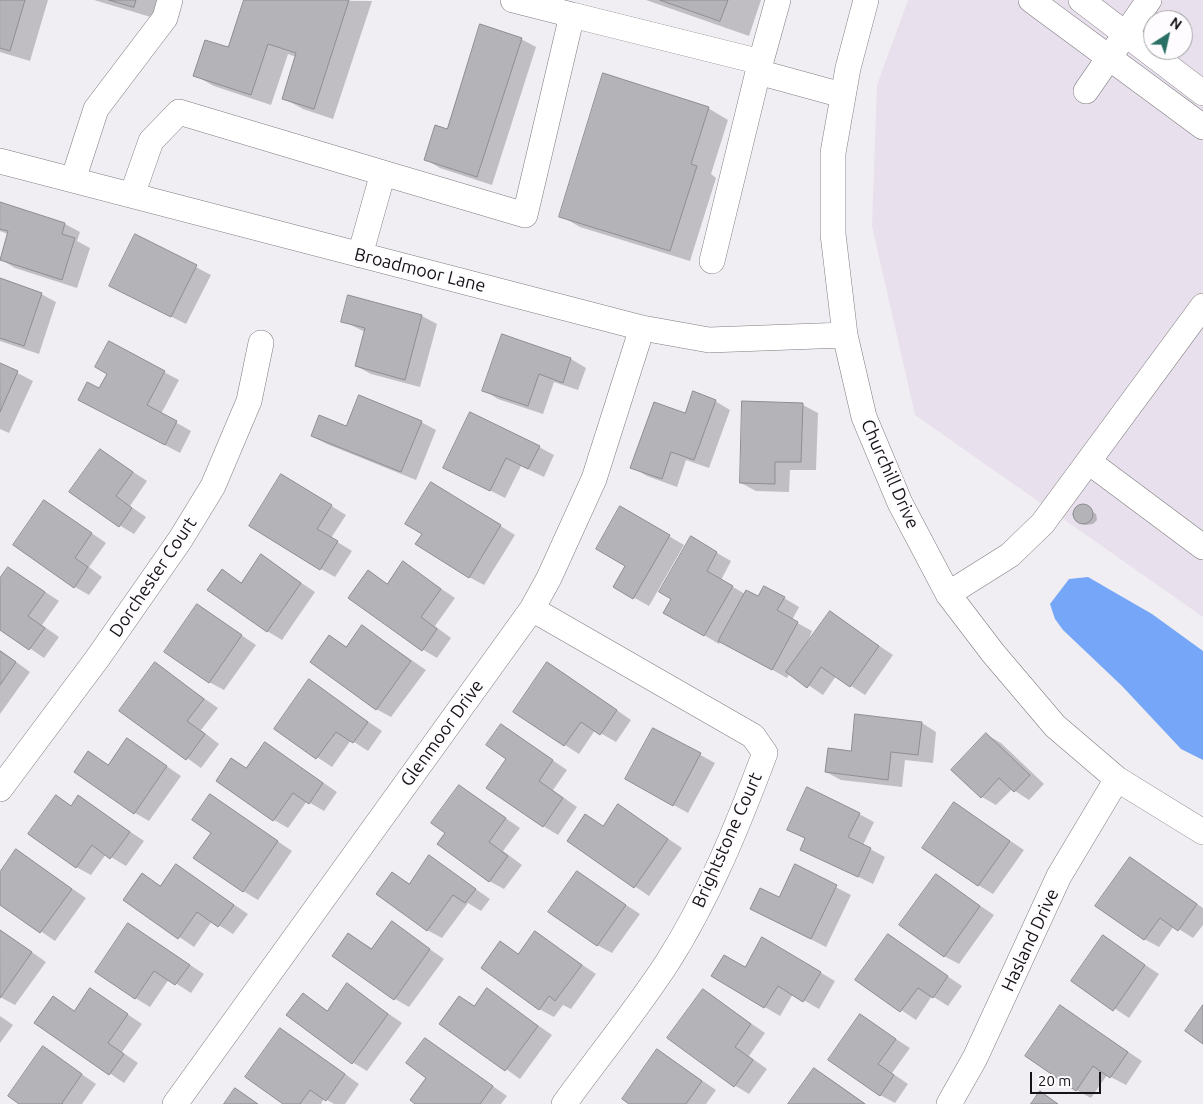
<!DOCTYPE html>
<html>
<head>
<meta charset="utf-8">
<style>
	body { margin:0 }
	#map { position:relative; width:1203px; height:1104px; overflow:hidden; background:#f1eef3; font-family:Ubuntu,sans-serif }
	canvas { display:block }
	.north { position:absolute; left:1143px; top:10px; width:50px; height:50px; box-sizing:border-box; background:#fefcff; border:1px solid #a09fa1; border-radius:50%; rotate:35deg; font-size:14px; font-weight:700; line-height:20px; text-align:center; color:#141315 }
	.north::after { content:''; display:block; margin:auto; width:18px; height:22px; background:#296f63; clip-path:polygon(50% 0,100% 100%,50% 72%,0 100%) }
	.scale { position:absolute; left:1030px; top:1072px; width:71px; height:22px; box-sizing:border-box; border:2px solid #141315; border-top:0; padding-left:6px; font-size:15px; line-height:18px; white-space:nowrap; color:#141315; -webkit-text-stroke:4px #fefcff; paint-order:stroke }
</style>
</head>
<body>
<div id="map">
<canvas width="1203" height="1104"></canvas>
<div class="north">N</div>
<div class="scale">20 m</div>
</div>
<script>
const ctx = document.querySelector('canvas').getContext('2d');
ctx.lineJoin = 'round';
function paint(path, color) {
  ctx.fillStyle = color;
  ctx.fill(path, 'evenodd');
}
function trace(path, color, width, dash) {
  ctx.strokeStyle = color;
  ctx.lineWidth = width;
  ctx.lineCap = dash ? 'butt' : 'round';
  ctx.setLineDash(dash || []);
  ctx.stroke(path);
}
function label(font, color, halo, rows, align = 'center') {
  ctx.font = font + ' Ubuntu,sans-serif';
  ctx.lineWidth = 5;
  ctx.setLineDash([]);
  ctx.textBaseline = 'middle';
  ctx.strokeStyle = halo;
  ctx.fillStyle = color;
  for (const [text, x, y, turn = 0] of rows) {
    ctx.save();
    ctx.translate(x, y);
    ctx.rotate((+turn || 0) * Math.PI / 180);
    ctx.textAlign = isNaN(turn) ? turn : align;
    if (halo) ctx.strokeText(text, 0, 0);
    ctx.fillText(text, 0, 0);
    ctx.restore();
  }
}
paint(new Path2D(`
	M908,0H1203V617L915,415L872,226L877,85ZM1153,20H1183V50H1153Z`), '#e8e0ec');
paint(new Path2D(`
	M1088,577L1152,614L1203,651V760L1181,749L1122,686L1063,630L1055,619L1050,604L1069,579Z`), '#76a6f7');
paint(new Path2D(`
	M0,0H48L30,61L0,52Z
	M94,0H159L154,18Z
	M245,0L372,1L333,119L303,109L283,98L296,57L288,54L271,105L214,86L194,75L229,49Z
	M646,0H761L749,36Z
	M521,39L536,47L492,185L440,168L425,159Z
	M708,108L728,120L711,174L716,178L690,261L580,227L561,216Z
	M0,203L65,224L80,232L77,241L90,248L77,288L15,268L0,259L8,234L0,231Z
	M136,236L211,275L186,324L126,294Z
	M0,280L41,294L56,302L39,354L0,341Z
	M349,296L422,316L437,324L420,387L371,374L356,366L365,332L343,321Z
	M502,335L571,359L586,368L578,390L554,382L543,414L498,399L483,390Z
	M0,364L33,381L9,433L0,429Z
	M164,372L179,380L161,414L191,431L180,453L95,408L100,390Z
	M715,401L730,410L709,468L686,460L677,487L647,476L632,467L686,415Z
	M803,405L818,413L816,470H790L789,492L756,491L741,483Z
	M421,422L436,430L416,480L327,444L312,436L347,427Z
	M539,447L554,455L544,477L521,466L505,498L444,467Z
	M100,450L147,481L130,506L146,517L134,534L119,525Z
	M296,484L346,515L331,538L352,551L335,577L321,569Z
	M446,492L515,535L484,585L469,577Z
	M45,501L106,543L89,567L102,577L89,595L75,587Z
	M1078,505L1084,506L1096,514L1097,520L1093,524L1085,525L1075,519L1074,511Z
	M621,508L684,545L649,606L615,587L627,565Z
	M691,538L731,561L721,580L745,594L759,598H784L799,607L792,620L812,631L806,646L830,613L893,655L865,695L836,676L823,695L790,673L787,678L721,641L719,644L665,612L673,599Z
	M261,556L315,592L282,640L267,631L222,571L242,583Z
	M403,563L455,598L435,626L451,638L437,658L422,649L368,572L388,584Z
	M9,568L59,601L42,625L59,637L44,658L0,628V581Z
	M198,606L256,645L224,690L209,682Z
	M362,626L426,670L391,717L376,709L329,636L347,647Z
	M0,650L30,672L0,714Z
	M155,664L218,708L201,730L219,744L201,768L121,711Z
	M562,672L631,720L616,742L595,730L579,754L565,745Z
	M309,681L382,731L368,751L351,740L332,767L275,729Z
	M922,723L936,732L933,763L905,760L902,787L841,780L826,772L852,752Z
	M502,726L567,770L553,790L577,807L558,835L543,826L508,759Z
	M653,729L715,763L688,813L641,787Z
	M987,735L1001,743L1044,784L1029,800L1012,789L996,805L982,797Z
	M127,739L181,776L149,821L135,813L88,753L109,765Z
	M265,743L337,792L324,811L307,801L288,828L274,820L247,769Z
	M459,786L520,828L503,851L522,865L504,889L489,881L447,833Z
	M210,795L292,851L258,900L243,891L212,833Z
	M56,796L72,806L79,797L144,841L126,866L106,854L91,875L76,867Z
	M955,804L1024,850L993,894L978,885Z
	M619,806L682,848L649,896L568,841L604,827Z
	M859,814L874,822L863,845L885,857L873,884L801,849L806,839L789,829Z
	M17,851L86,898L55,941L0,903V874Z
	M430,857L490,899L481,911L468,903L442,938L427,930L392,873L410,884Z
	M1130,858L1203,908V925L1193,938L1174,926L1159,947L1144,939Z
	M176,865L248,914L233,934L212,921L194,947L125,900L142,875L161,886Z
	M795,866L851,895L826,947L751,909L780,899Z
	M577,873L640,914L612,953L597,945Z
	M936,876L994,915L959,964L944,956Z
	M392,923L444,959L409,1007L395,999L349,934L373,949Z
	M129,925L204,974L191,993L169,979L150,1007L135,998Z
	M0,930L46,962L15,1005L0,997Z
	M535,933L596,974L571,1009L563,1005L554,1017L539,1009L500,943L519,954Z
	M888,936L962,986L948,1006L932,996L916,1020L857,980Z
	M1103,937L1159,974L1129,1018L1072,980Z
	M777,947L835,981L819,1009L793,994L780,1016L712,976L745,968Z
	M347,985L402,1023L367,1071L352,1062L303,995L328,1011Z
	M90,989L142,1024L122,1052L138,1063L124,1083L36,1023L54,998L75,1011Z
	M487,990L552,1035L520,1079L441,1023L460,997L475,1006Z
	M703,990L765,1033L749,1056L767,1069L749,1094L734,1085Z
	M1061,1007L1142,1061L1126,1085L1107,1075L1091,1098L1076,1090Z
	M0,1016L13,1025L0,1043Z
	M860,1016L910,1048L892,1073L908,1084L895,1103L880,1095Z
	M295,1038L359,1084L345,1104H334L324,1098L321,1104H285Z
	M425,1039L507,1096L501,1104H417L428,1077Z
	M44,1048L96,1084L82,1104H21Z
	M672,1060L716,1090L706,1104H631Z
	M814,1069L829,1078L866,1104H790Z`), '#0003');
const building = new Path2D(`
	M0,0H25L10,51L0,48Z
	M109,0H136L134,7Z
	M244,0H349L314,109L282,99L296,53L268,44L251,95L193,76L205,40L228,47Z
	M660,0H728L720,21Z
	M480,24L522,38L477,177L424,160L435,125L447,129Z
	M603,73L709,107L691,164L697,166L670,251L559,217Z
	M0,202L65,223L62,234L75,238L62,280L0,260L8,231L0,229Z
	M135,234L197,265L171,317L109,286Z
	M0,278L42,293L24,346L0,338Z
	M348,295L422,315L405,380L355,366L365,328L341,322Z
	M502,334L571,358L563,383L539,374L528,406L482,391Z
	M109,341L165,371L147,405L177,421L165,445L78,400L87,382L99,388L107,374L95,367Z
	M0,363L18,371L0,412Z
	M693,391L716,400L694,460L671,452L662,479L630,468L654,402L685,413Z
	M359,395L422,421L401,472L311,436L319,415L346,426Z
	M742,401L803,403L801,462H775V484L740,483Z
	M470,412L540,446L528,469L506,458L490,491L443,468Z
	M100,449L133,472L116,496L132,508L119,527L69,492Z
	M281,474L332,505L317,529L338,541L320,570L249,526Z
	M431,482L501,525L469,578L415,544L422,534L405,524Z
	M44,500L92,533L75,558L88,567L74,588L13,545Z
	M1073 514a10 10 0 1 1 20 0a10 10 0 1 1-20 0Z
	M620,506L670,535L633,599L613,587L625,566L596,549Z
	M691,536L717,552L707,571L733,586L704,636L663,613L671,599L659,592Z
	M261,554L301,583L267,632L207,590L222,569L241,583Z
	M403,561L441,589L421,617L437,629L422,651L348,598L368,570L387,584Z
	M8,567L45,592L28,616L45,628L29,650L0,630V578Z
	M764,586L785,597L777,610L798,622L772,670L718,641L746,590L758,596Z
	M197,604L242,635L209,683L164,652Z
	M830,611L879,646L850,687L821,667L807,688L786,672Z
	M362,625L411,661L376,710L310,662L329,635L346,647Z
	M0,651L16,662L0,685Z
	M155,662L204,699L187,721L205,734L186,760L119,711Z
	M547,662L617,710L600,735L581,722L564,746L513,712Z
	M309,679L368,722L353,743L336,732L316,759L274,729Z
	M855,714L922,722L918,755L891,752L888,780L825,772L828,748L851,751Z
	M501,724L553,760L539,781L563,798L543,827L486,788L506,759L486,745Z
	M653,728L701,753L673,806L625,779Z
	M986,733L1030,775L1014,792L999,778L981,798L951,770Z
	M127,738L167,766L134,814L74,772L88,751L108,765Z
	M265,742L323,783L309,804L293,793L273,821L216,781L231,758L246,768Z
	M459,785L506,818L489,842L508,856L489,882L437,844L445,833L431,823Z
	M807,787L860,813L848,837L871,848L858,877L800,850L805,838L787,830Z
	M210,794L278,841L243,892L193,858L211,833L192,820Z
	M56,795L71,806L78,795L130,832L110,859L92,845L76,868L28,834Z
	M954,802L1010,841L978,886L922,848Z
	M618,804L668,839L634,888L567,841L585,814L603,826Z
	M16,849L72,889L40,933L0,905V872Z
	M429,855L476,889L465,903L453,895L427,931L376,894L392,872L409,884Z
	M1130,857L1197,904L1178,931L1160,918L1144,940L1095,906Z
	M176,864L234,905L218,927L197,912L178,939L123,900L142,873L160,886Z
	M795,864L837,885L811,939L750,909L760,888L779,897Z
	M577,871L626,905L597,946L548,912Z
	M936,874L980,906L944,957L899,925Z
	M392,921L430,949L394,1000L332,956L348,933L371,949Z
	M128,923L190,965L175,985L154,971L135,999L95,972Z
	M0,930L32,952L0,998Z
	M535,931L582,965L555,1001L549,996L539,1010L481,968L500,941L518,954Z
	M888,934L948,976L933,998L918,988L900,1012L855,980Z
	M1103,935L1145,965L1113,1011L1071,981Z
	M762,937L821,972L803,1002L778,986L764,1008L711,976L724,955L745,967Z
	M347,983L388,1014L352,1064L286,1015L303,993L327,1011Z
	M90,988L128,1014L108,1043L124,1054L109,1075L34,1023L53,996L74,1011Z
	M487,988L538,1026L505,1071L439,1024L459,996L474,1006Z
	M703,989L751,1024L735,1047L753,1060L734,1087L667,1038Z
	M1060,1005L1128,1052L1110,1078L1093,1066L1076,1091L1025,1056Z
	M1203,1005V1044L1185,1031Z
	M860,1014L896,1039L878,1064L894,1075L880,1096L828,1060Z
	M280,1028L345,1074L326,1101L310,1090L300,1104H283L245,1077Z
	M425,1038L493,1086L480,1104H415L410,1100L426,1078L406,1063Z
	M43,1046L82,1074L62,1103L63,1104H19L8,1096Z
	M657,1049L702,1081L686,1104H629L622,1099Z
	M814,1068L865,1104H788Z
	M235,1088L258,1104H224Z
	M1040,1091L1058,1104H1031Z`);
paint(building, '#b3b3b8');
trace(building, '#8d8d92', 1);
const minor = new Path2D(`
	M513,0L572,15
	M778,0L758,72L842,95
	M866,0L848,68L833,153V234L845,335L864,417L900,503L948,594L993,653L1055,726L1117,779L1203,832
	M1031,0L1203,127
	M1081,0L1203,93
	M1086,91L1149,0
	M0,161L642,328L709,340L845,335
	M73,180L96,109L165,18L170,0
	M132,195L151,141L179,112L383,173
	M360,255L383,173L525,215L572,15L761,62
	M712,261L758,72
	M1089,462L1203,547
	M948,594L1010,555L1043,523L1203,306
	M532,609L753,736L765,753C738,825 708,899 667,963C635,1012 598,1057 564,1104
	M0,789L97,659L180,540L213,486L249,401L261,343
	M175,1104L532,609L549,578L594,479L642,328
	M949,1104L975,1058L1059,876L1117,779`);
trace(minor, '#7f7c80', 26);
trace(minor, '#fff', 25);
label('18px', '#141315', '#fefcff', [
	["Broadmoor Lane",420,270,14],
	["Churchill Drive",890,474,66],
	["Dorchester Court",153,577,-56],
	["Glenmoor Drive",442,733,-54],
	["Brightstone Court",727,840,-66],
	["Hasland Drive",1030,940,-65]
]);
</script>
</body>
</html>
